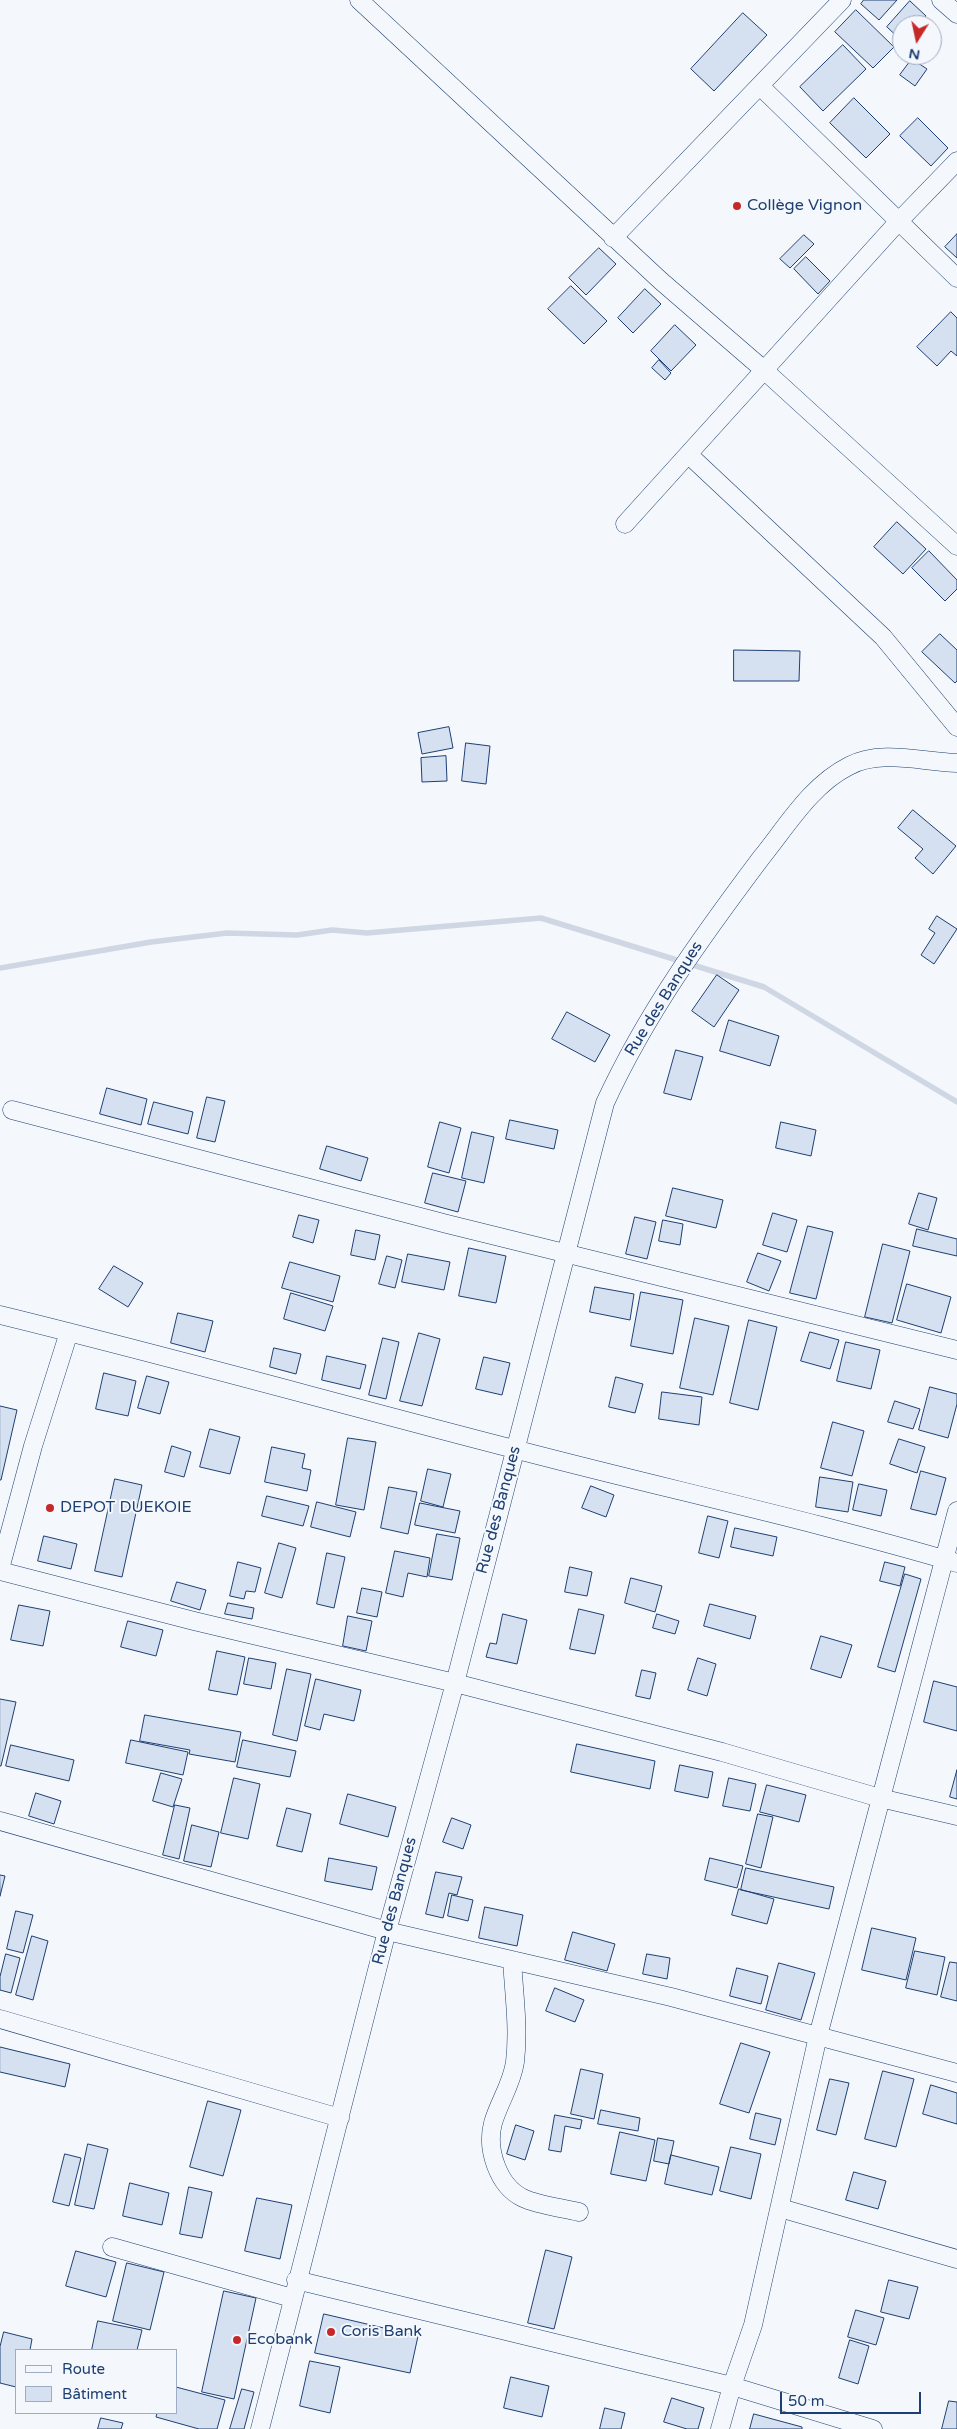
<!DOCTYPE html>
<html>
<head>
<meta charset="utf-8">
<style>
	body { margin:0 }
	#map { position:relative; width:957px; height:2429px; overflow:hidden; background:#f4f7fb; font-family:"Varela Round",sans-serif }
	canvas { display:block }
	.legend { position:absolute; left:15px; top:2349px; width:162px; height:65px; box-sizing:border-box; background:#f4f7fb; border:1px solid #9eadc5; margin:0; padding:6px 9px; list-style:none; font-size:15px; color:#1d3f73 }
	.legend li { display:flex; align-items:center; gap:10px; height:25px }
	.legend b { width:25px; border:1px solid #9eadc5 }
	.north { position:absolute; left:892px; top:15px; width:50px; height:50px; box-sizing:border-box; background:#f4f7fb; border:1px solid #9eadc5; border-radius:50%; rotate:190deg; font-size:14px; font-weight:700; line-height:20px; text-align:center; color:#1d3f73 }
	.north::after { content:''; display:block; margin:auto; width:18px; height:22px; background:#c62828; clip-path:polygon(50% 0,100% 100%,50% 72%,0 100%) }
	.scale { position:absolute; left:780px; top:2392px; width:141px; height:22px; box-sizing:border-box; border:2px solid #1d3f73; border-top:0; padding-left:6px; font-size:15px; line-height:18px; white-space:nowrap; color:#1d3f73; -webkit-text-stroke:4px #f4f7fb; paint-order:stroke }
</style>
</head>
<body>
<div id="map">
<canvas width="957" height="2429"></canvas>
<ul class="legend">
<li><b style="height:6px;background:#f4f7fb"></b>Route</li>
<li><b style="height:14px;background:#d5e0f0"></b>Bâtiment</li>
</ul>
<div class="north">N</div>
<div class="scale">50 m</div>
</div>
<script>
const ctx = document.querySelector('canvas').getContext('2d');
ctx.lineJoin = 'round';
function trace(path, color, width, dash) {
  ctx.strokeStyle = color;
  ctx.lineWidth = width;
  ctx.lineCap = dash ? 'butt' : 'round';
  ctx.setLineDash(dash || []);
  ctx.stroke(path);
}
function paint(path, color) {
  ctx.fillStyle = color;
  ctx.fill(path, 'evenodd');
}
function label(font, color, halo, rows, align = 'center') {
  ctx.font = font + ' "Varela Round",sans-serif';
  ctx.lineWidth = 4;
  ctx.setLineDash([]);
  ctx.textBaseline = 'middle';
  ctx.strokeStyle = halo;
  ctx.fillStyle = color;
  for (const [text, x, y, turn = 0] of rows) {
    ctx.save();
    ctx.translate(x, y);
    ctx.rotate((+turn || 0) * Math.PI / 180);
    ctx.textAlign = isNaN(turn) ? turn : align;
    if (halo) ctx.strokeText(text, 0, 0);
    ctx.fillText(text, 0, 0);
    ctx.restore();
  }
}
trace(new Path2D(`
	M0,968L151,942L227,933L297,935L332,930L367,933L541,918L764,987L957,1102`), '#cfd7e4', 5.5);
const building = new Path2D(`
	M864,0H897L879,20L861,4Z
	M910,1L926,16L918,25H902V41L887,27Z
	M856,10L894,47L873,68L835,32Z
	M743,13L767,35L714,91L691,69Z
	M843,45L866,69L823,111L800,87Z
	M912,59L927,69L915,86L900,75Z
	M854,98L890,134L866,158L830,123Z
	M918,118L948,148L931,166L900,136Z
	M957,234V258L945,247Z
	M804,235L814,244L790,268L780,259Z
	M599,248L616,264L586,295L569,278Z
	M806,257L830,281L818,294L794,269Z
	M571,286L607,321L584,344L548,309Z
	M645,289L661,304L633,333L618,318Z
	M951,312L957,318V356L951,351L937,366L917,347Z
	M675,325L696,345L671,371L651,351Z
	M659,360L671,373L665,380L652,368Z
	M897,522L926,549L903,574L874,547Z
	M929,551L957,580V589L945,601L912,568Z
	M940,634L957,650V681L955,683L922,652Z
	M734,650L800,651L799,681H734Z
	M449,727L453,748L422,754L418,733Z
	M466,743L490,746L486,784L462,781Z
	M446,756L447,781L422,782L421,758Z
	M913,810L956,846L933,874L915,858L923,849L898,828Z
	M937,916L957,929L934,964L921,955L935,933L929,929Z
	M717,975L739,990L714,1027L692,1011Z
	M567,1012L610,1035L595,1062L552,1039Z
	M729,1020L779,1036L770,1066L720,1051Z
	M676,1050L703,1057L691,1100L664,1093Z
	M107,1088L147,1099L141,1125L100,1114Z
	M207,1097L225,1101L215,1142L197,1138Z
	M154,1102L193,1112L188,1134L148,1124Z
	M510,1120L558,1130L554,1149L506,1139Z
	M440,1122L461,1128L449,1173L428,1167Z
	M781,1122L816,1130L811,1156L776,1148Z
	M472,1132L494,1137L484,1183L462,1178Z
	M327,1146L368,1158L361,1181L320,1169Z
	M433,1173L466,1181L458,1212L425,1203Z
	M673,1188L723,1200L716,1228L666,1216Z
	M919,1193L937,1198L928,1230L909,1224Z
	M773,1213L797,1220L787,1252L763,1245Z
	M299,1215L319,1220L313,1243L293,1237Z
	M635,1217L656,1222L647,1259L626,1254Z
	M663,1220L683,1224L680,1245L659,1241Z
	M808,1226L833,1232L816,1299L790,1293Z
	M917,1229L957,1239V1256L913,1246Z
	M356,1230L380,1235L375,1260L351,1255Z
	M883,1244L910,1251L892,1323L865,1317Z
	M469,1248L506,1256L496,1303L459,1296Z
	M758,1253L781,1261L769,1291L747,1282Z
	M408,1254L450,1262L444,1290L402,1282Z
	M387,1256L402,1260L395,1288L379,1284Z
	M290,1262L340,1276L333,1302L282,1288Z
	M114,1266L143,1283L128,1307L99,1289Z
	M907,1284L951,1297L941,1333L897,1320Z
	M595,1287L634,1294L630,1320L590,1312Z
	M641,1292L683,1300L673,1354L631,1346Z
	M291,1293L333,1306L325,1331L284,1319Z
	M178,1313L213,1321L205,1352L171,1343Z
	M695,1318L729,1326L713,1395L680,1388Z
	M749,1320L777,1327L758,1410L730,1403Z
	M810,1332L839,1340L830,1369L801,1361Z
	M419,1333L440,1339L422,1406L400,1401Z
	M383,1338L399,1342L386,1399L369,1395Z
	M846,1342L880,1350L871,1389L837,1381Z
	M274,1348L301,1354L296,1374L270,1367Z
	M327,1356L366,1365L360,1389L322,1380Z
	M484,1357L510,1363L502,1395L476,1389Z
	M104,1373L136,1381L128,1416L96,1409Z
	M147,1376L169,1382L160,1414L138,1408Z
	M616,1377L643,1384L635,1413L609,1407Z
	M930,1387L957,1394V1404L948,1438L919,1430Z
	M662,1392L702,1397L699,1425L659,1419Z
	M895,1401L920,1409L913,1429L888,1422Z
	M0,1406L17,1410L1,1480H0Z
	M833,1422L864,1431L852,1476L821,1468Z
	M210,1429L240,1437L230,1474L200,1467Z
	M348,1438L376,1442L364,1510L336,1505Z
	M899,1439L925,1447L917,1473L890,1464Z
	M172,1446L191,1452L184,1477L165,1472Z
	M272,1447L305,1454L302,1468L311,1470L307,1491L265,1482Z
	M428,1469L451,1474L443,1507L421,1501Z
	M921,1471L946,1478L936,1515L911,1509Z
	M820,1477L853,1482L848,1512L816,1507Z
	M115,1479L142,1485L122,1577L95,1571Z
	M859,1484L887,1490L881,1516L853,1510Z
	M591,1486L614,1495L606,1517L582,1508Z
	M389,1487L417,1492L408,1534L381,1528Z
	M267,1496L309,1506L303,1526L262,1516Z
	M317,1502L356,1512L350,1537L311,1527Z
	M420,1503L460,1511L455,1533L415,1525Z
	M708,1516L728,1521L719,1558L699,1553Z
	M735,1528L777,1537L773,1556L731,1547Z
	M437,1534L460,1538L452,1580L429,1576Z
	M44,1536L77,1544L71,1569L38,1561Z
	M279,1543L296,1548L282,1598L265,1593Z
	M395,1551L430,1558L427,1577L408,1573L403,1597L386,1593Z
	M327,1553L345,1557L334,1608L317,1604Z
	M238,1562L261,1568L255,1592L246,1591L244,1599L230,1596Z
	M885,1562L905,1567L900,1586L880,1581Z
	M570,1567L592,1572L587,1596L565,1592Z
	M905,1574L921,1579L895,1672L878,1667Z
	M631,1578L662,1586L655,1612L625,1603Z
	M177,1582L206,1590L200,1610L171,1601Z
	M362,1588L382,1592L377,1617L357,1613Z
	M228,1603L254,1608L252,1619L225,1614Z
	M710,1604L756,1616L750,1639L704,1626Z
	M19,1605L50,1611L43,1646L11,1640Z
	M579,1609L604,1615L595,1654L570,1649Z
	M503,1614L527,1620L517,1664L486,1657L490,1643L496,1644Z
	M657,1614L679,1621L675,1634L653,1628Z
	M348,1616L372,1621L366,1651L343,1646Z
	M128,1621L163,1630L156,1656L121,1647Z
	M821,1636L852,1645L841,1678L811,1669Z
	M217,1651L245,1657L237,1695L209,1690Z
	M249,1658L276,1663L271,1689L244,1684Z
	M698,1658L716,1664L707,1696L688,1690Z
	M287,1669L311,1674L297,1741L273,1735Z
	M642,1670L656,1673L650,1699L636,1696Z
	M316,1679L361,1690L354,1721L324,1714L320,1730L305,1726Z
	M934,1681L957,1687V1731L924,1722Z
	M0,1699L16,1702L1,1766H0Z
	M145,1715L241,1732L235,1762L189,1754L190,1750L140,1741Z
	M131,1740L188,1752L183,1775L126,1763Z
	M243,1740L296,1751L290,1777L237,1767Z
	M577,1744L655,1761L650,1789L571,1772Z
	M11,1745L74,1760L69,1781L6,1766Z
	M680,1765L713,1772L708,1798L675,1791Z
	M957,1770V1799L950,1797Z
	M161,1773L182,1779L173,1807L153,1801Z
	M234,1778L260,1784L248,1839L221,1833Z
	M729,1778L756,1784L750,1811L723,1806Z
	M767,1785L806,1795L799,1822L760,1812Z
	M36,1793L61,1801L54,1824L29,1816Z
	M348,1794L396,1807L388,1837L340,1824Z
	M175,1805L190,1808L179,1859L163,1855Z
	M287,1808L311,1814L302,1852L277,1846Z
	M758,1814L773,1817L761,1868L746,1864Z
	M452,1818L471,1825L463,1849L443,1842Z
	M192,1825L219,1832L211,1867L184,1861Z
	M329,1858L377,1867L372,1890L325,1881Z
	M710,1858L743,1866L737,1888L705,1880Z
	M746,1868L834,1887L829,1909L741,1890Z
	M436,1872L462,1877L457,1895L449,1893L443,1918L426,1914Z
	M0,1875L5,1876L0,1896Z
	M739,1889L774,1899L767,1924L732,1915Z
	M452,1895L473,1900L468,1921L448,1916Z
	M485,1907L523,1915L517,1946L479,1938Z
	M16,1911L33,1915L23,1953L7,1949Z
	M872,1928L916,1938L906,1980L862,1970Z
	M573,1932L615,1944L607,1971L565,1960Z
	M32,1936L48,1941L33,2000L16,1995Z
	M915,1951L945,1957L937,1995L906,1988Z
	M6,1954L20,1958L11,1993L0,1990V1977Z
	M647,1954L670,1958L667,1979L643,1974Z
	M950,1962L957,1963V2001L941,1997Z
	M779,1963L815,1973L801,2020L766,2010Z
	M737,1968L768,1976L761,2004L730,1996Z
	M555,1988L584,2000L575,2022L546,2011Z
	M741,2043L770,2052L749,2113L720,2104Z
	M0,2047L70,2064L65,2087L0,2072Z
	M581,2069L603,2074L594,2119L571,2114Z
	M883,2071L914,2079L896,2147L865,2139Z
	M830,2079L849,2083L836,2135L817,2130Z
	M931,2085L957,2093V2124L923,2114Z
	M208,2101L241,2110L223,2176L190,2167Z
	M601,2110L640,2118L638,2131L598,2124Z
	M756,2113L781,2119L775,2145L750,2139Z
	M555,2115L582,2120L580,2129L565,2126L561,2152L549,2150Z
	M516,2125L534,2131L525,2160L507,2154Z
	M620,2132L655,2140L646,2181L611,2174Z
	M658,2138L674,2141L669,2164L654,2161Z
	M88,2144L108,2149L94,2209L75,2205Z
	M731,2147L761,2154L751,2199L720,2191Z
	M65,2154L81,2158L69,2206L53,2202Z
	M671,2155L719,2167L712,2195L665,2184Z
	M854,2172L886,2181L878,2209L846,2200Z
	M130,2183L169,2193L162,2225L123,2216Z
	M189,2187L212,2192L202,2238L180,2234Z
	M257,2198L292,2205L280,2259L245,2251Z
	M546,2250L572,2257L554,2329L528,2323Z
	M76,2251L116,2262L106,2297L66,2286Z
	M127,2263L164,2272L150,2330L113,2321Z
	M889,2280L918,2287L909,2319L881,2312Z
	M224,2291L256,2298L234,2399L202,2392Z
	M856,2310L884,2318L876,2345L848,2337Z
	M324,2314L418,2336L410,2373L315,2353Z
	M98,2321L142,2330L137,2350H92Z
	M4,2332L32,2339L30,2350H16V2387L0,2383V2347Z
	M850,2340L869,2346L858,2384L839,2378Z
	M310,2361L340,2367L330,2413L300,2406Z
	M511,2377L549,2386L542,2417L504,2408Z
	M176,2387L225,2400L217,2429H199L156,2417L157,2413H176Z
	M242,2389L254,2392L244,2429H230Z
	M672,2398L704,2408L698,2429H687L664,2422Z
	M949,2401L957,2402V2429H942Z
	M605,2408L625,2413L621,2429H600Z
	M754,2414L802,2427V2429H750Z
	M101,2418L123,2423L121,2429H98Z`);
paint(building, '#d5e0f0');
trace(building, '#1d3f73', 1);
const street = new Path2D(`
	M359,0L661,281L764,370L957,546
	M941,0L957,14
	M760,86L957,278
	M613,238L842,0
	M689,455L883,637L957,727
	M625,524L898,222L957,161
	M12,1110L447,1224L957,1350
	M0,1315C172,1357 343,1405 514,1449C662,1488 811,1520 957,1563
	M0,1569L33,1446L69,1332
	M0,1571L194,1621L455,1683L722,1752L880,1798L957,1816
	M0,1821L387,1931L671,1997L957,2073
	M512,1960C514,1994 519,2028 515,2062C512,2084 499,2102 493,2123C486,2149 498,2186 523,2198C537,2205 563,2208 579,2212
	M0,2019L340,2118
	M780,2208L957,2259
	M112,2247L292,2298
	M296,2280L732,2386L873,2429
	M260,2429L387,1931L455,1683L605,1103C647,1012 701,938 761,858C787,826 811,785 849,766C881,749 922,762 957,763
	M720,2429L732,2386L753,2325L818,2036L957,1511`);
trace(street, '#1d3f73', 19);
trace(street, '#f4f7fb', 18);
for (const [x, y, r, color] of [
	[737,206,5,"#c62828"],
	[50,1508,5,"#c62828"],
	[331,2332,5,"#c62828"],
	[237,2340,5,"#c62828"]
]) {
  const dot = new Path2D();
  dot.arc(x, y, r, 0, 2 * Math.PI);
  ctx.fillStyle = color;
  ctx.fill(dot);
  trace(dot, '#f4f7fb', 2);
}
label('16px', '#1d3f73', '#f4f7fb', [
	["Collège Vignon",747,206],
	["DEPOT DUEKOIE",60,1508],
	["Coris Bank",341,2332],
	["Ecobank",247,2340]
], 'left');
label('16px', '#1d3f73', '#f4f7fb', [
	["Rue des Banques",664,999,-58],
	["Rue des Banques",499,1510,-75],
	["Rue des Banques",395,1901,-75]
]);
</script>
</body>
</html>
